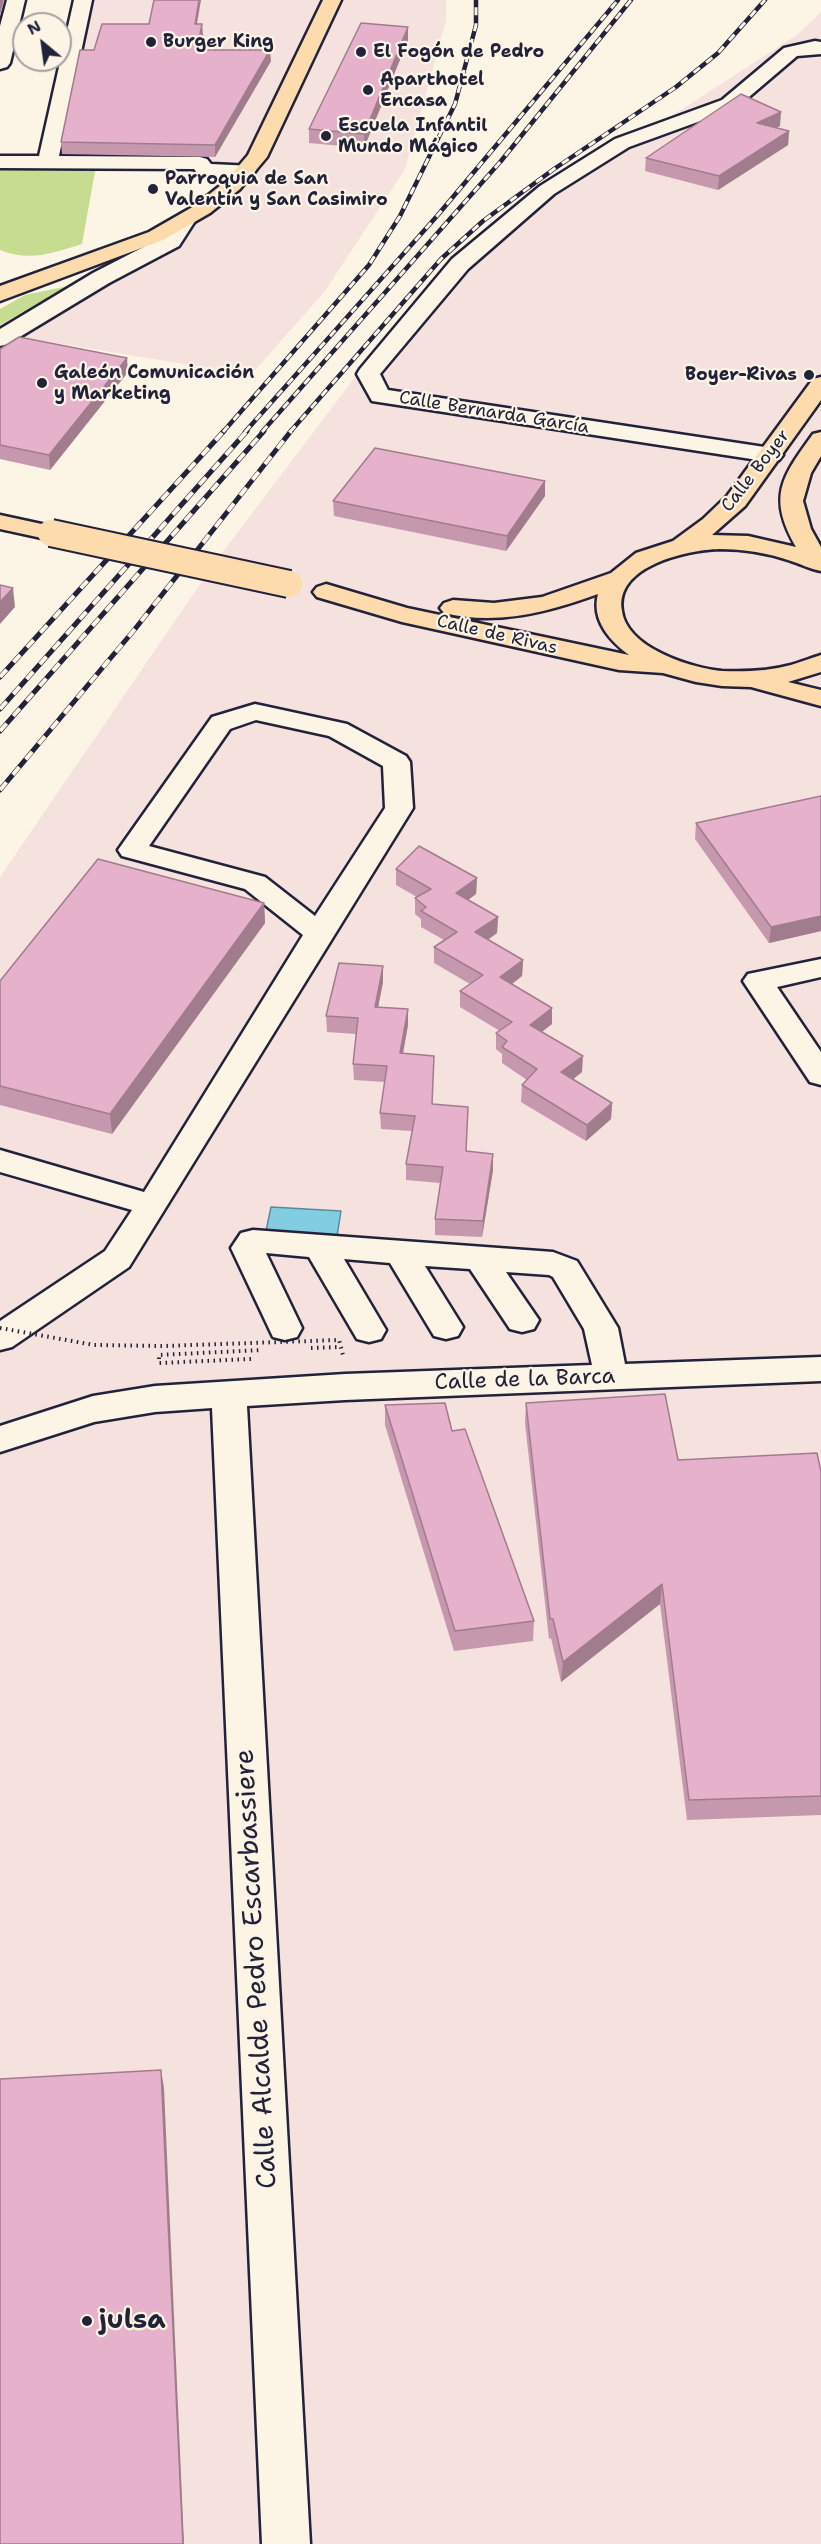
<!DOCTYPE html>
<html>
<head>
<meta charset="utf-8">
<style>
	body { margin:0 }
	#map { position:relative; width:821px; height:2544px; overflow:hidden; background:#fcf5e5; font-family:"Shantell Sans",sans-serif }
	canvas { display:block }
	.north { position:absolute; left:12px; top:12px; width:60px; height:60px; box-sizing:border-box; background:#fcf5e5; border:2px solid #a5a1a1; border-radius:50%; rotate:331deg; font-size:16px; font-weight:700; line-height:24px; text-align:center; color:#22223b }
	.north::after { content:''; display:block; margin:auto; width:21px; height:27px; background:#22223b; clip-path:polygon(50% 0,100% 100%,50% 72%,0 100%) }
</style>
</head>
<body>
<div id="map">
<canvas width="821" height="2544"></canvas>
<div class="north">N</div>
</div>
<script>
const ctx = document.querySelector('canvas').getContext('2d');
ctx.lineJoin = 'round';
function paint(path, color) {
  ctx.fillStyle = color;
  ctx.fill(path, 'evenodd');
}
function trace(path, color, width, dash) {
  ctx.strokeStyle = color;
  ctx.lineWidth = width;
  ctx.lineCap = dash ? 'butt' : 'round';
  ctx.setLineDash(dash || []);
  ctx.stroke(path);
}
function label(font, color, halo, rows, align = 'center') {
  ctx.font = font + ' "Shantell Sans",sans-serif';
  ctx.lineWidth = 4.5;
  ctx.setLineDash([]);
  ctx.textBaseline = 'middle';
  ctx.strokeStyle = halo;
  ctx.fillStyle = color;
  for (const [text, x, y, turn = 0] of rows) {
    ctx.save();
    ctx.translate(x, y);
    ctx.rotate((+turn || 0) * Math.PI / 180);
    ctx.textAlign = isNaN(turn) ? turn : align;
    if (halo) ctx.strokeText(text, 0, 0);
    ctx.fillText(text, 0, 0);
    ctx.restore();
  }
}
paint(new Path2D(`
	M83,0H446V21L405,169L325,291L251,375L7,335L101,278L86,264L156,236L245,170L199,163L48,162Z
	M821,12V2544H0V877L216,561L359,372L519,215L798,34Z`), '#f5e1dd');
paint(new Path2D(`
	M0,166H96L82,244C53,253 30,262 0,250Z
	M68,286L0,325V309L25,295Z`), '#c6dc91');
const water = new Path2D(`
	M271,1207L341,1211L337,1236L266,1231Z`);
paint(water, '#83cde3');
trace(water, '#5c89a0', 1.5);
const minor = new Path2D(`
	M7,0H25L10,63L7,67L0,69V26Z
	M74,0H92L59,156L200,157L207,159L211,164L253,166L256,170L253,174L205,176L198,174L194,169L0,168V156H39Z
	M815,41L821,42V54L797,56L736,108L629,147L554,194L468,269L380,374L388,390L771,448L779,450L783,455L779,460L771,462L372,401L357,374L360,369L452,259L540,186L615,139L722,100L784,48Z
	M184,215L191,217L195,221L179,246L109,283L8,344L0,346V329L93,273L163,237L177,217Z
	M255,704L347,724L406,756L410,762L413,808L129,1267L12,1347L0,1350V1321L105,1251L132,1210L0,1172V1150L144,1192L303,935L245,889L122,856L118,850L212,717ZM256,720L329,736L383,766L385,808L315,916L265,877L149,846L230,729Z
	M821,959V977L777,987L821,1052V1085L810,1082L743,981L748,974Z
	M253,1230L553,1252L577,1261L618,1328L625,1364L821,1357V1381L345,1400L247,1406L310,2544H262L212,1408L155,1412L94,1422L0,1452V1426L93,1396L155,1386L345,1374L592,1365L584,1329L553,1277L549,1275L506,1272L539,1320L534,1329L522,1332L510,1329L470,1269L425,1266L463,1327L458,1336L446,1339L434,1336L390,1263L344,1259L386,1330L381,1339L369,1342L357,1339L309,1257L266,1253L302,1328L297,1337L285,1340L273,1337L231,1248L241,1233Z`);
const major = new Path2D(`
	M323,0H341L267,157L240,189L210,213L163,240L0,301V286L149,232L196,205L226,181L248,155Z
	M821,377V400L745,506L712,535L748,536L796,547C767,496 782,477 813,434L821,432V456L811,473L803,501L811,529L821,547V571C810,569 801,564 791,561C769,553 743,549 719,549C687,550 614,566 622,611C627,648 691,668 722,671C745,672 769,671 791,665C801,662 811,658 821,655V672L788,682L821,690V706L751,687L722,686L696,682L663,673L619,670L402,622L317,597L313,592L317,587L326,584L407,608L629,655C610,641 591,620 598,594C549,612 496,626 444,613L440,608L444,603L453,600L494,603L542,597L611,573L636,553L673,541L703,519L727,496L813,379Z
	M0,515L60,528L63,533L60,538L51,540L0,529Z`);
trace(minor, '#22223b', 5);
trace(major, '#22223b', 5);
trace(new Path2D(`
	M311,1348L340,1347
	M251,1359L159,1363V1355L262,1350`), '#22223b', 4, [1.5, 4.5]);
paint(minor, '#fcf5e5');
paint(major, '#fedbac');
const railFar1 = new Path2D(`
	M223,432L369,265L400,216L455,104L476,25V0
	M245,432L437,216L618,0
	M262,432L501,161L631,0
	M290,432L441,259L483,221L554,169L676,87L718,53L765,0`);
const rail = new Path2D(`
	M0,677L224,431
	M0,709L247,431
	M0,731L264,431
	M0,790L135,629L291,431`);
trace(railFar1, '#22223b', 4.5);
trace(rail, '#22223b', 5);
trace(railFar1, '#fcf5e5', 3, [8]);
trace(rail, '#fcf5e5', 4, [10]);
const majorBridge = new Path2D(`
	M51,533L289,584`);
trace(majorBridge, '#22223b', 30, []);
trace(new Path2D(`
	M0,1328L94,1345L163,1346L339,1340L343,1355`), '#22223b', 4, [1.5, 4.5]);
trace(majorBridge, '#fedbac', 26);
paint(new Path2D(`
	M197,24L203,35L200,50L271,61L215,157L62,154L61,142Z
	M408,27V40L364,148L309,143V129Z
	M780,126L776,128L789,131L788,145L718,190L645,171L646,158Z
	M0,349L128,372L50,470L0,459Z
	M545,496L506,551L334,516L333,501Z
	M821,796V931L769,943L695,839L696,823Z
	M396,869L477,878L476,894L468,900L498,917L497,933L488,940L523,960L522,976L512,984L552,1024L542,1032L582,1072L573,1079L612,1103L611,1119L586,1141L521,1102L522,1085L527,1080L502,1063V1054L496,1049V1033L500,1031L460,1007V991L470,984L434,963V947L444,940L421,927V919L415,914V898L417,897L396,885Z
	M264,903L265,923L112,1134L0,1105V981Z
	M383,966V982L378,1007L408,1009V1025L403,1053L434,1056L432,1104L466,1151L493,1154V1170L482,1237L435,1235V1219L440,1183L406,1180V1164L412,1131L381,1129L380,1113L385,1082L354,1080L353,1064L356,1034L327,1032L326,1016Z
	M526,1403L678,1460L821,1472V1815L687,1820L660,1604L561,1682L551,1638L549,1639L525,1423Z
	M385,1405L452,1431L534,1621L533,1641L454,1651L385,1425Z`), '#c698ae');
paint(new Path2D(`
	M0,0H4L0,15Z
	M199,0H201L195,35V24Z
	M202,24L203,35L198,61L197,50Z
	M408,27V40L364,148V134Z
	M270,50L271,61L215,157V145Z
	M781,112L780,126L756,137L757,123Z
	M789,131L788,145L718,190L719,176Z
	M127,358L128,372L50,470L49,455Z
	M545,481V496L506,551L507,536Z
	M13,588L15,607L0,624V602Z
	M477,878L476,894L455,909L456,893Z
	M264,903L265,923L112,1134L110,1114Z
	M821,916V931L769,943L771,927Z
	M498,917L497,933L475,948V932Z
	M523,960L522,976L500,993V977Z
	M383,966V982L375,1023V1007Z
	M552,1008V1024L529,1041L530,1025Z
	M408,1009V1025L400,1069V1053Z
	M583,1056L582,1072L561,1089V1072Z
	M612,1103L611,1119L586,1141L587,1125Z
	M493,1154V1170L482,1237L483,1221Z
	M662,1584L660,1604L561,1682L563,1662Z
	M161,2070L164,2088L184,2544H183Z`), '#a17c8d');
const building = new Path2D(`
	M154,0H199L195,24H202L197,50H270L215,145L61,142L80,50H94L102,24H149Z
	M361,23L408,27L364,134L309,129Z
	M741,94L781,112L757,123L789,131L719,176L646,158Z
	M19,337L127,358L49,455L0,445V349Z
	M375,448L545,481L507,536L333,501Z
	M0,585L13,588L0,602Z
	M821,796V916L771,927L696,823Z
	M419,846L477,878L456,893L498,917L475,932L523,960L500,977L552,1008L530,1025L583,1056L561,1072L612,1103L587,1125L522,1085L537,1069L502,1047L507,1041L496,1033L512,1022L460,991L483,975L434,947L457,932L421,911L426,907L415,898L431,889L396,869Z
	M98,859L264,903L110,1114L0,1086V981Z
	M339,963L383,966L375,1007L408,1009L400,1053L434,1056L432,1104L468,1107L466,1151L493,1154L483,1221L435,1219L443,1167L406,1164L415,1116L380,1113L387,1066L353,1064L358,1018L326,1016Z
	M665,1394L678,1460L817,1453L821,1472V1796L689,1800L662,1584L563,1662L553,1619H550L526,1403Z
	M445,1403L452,1431L465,1429L534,1621L455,1631L385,1405Z
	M161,2070L183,2544H0V2079Z`);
paint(building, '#e6b1ca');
trace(building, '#a17c8d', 1.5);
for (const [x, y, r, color] of [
	[151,42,6,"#22223b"],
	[361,52,6,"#22223b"],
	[368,90,6,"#22223b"],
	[326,136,6,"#22223b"],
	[153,189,6,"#22223b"],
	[809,375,6,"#22223b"],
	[42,383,6,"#22223b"],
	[87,2321,6,"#22223b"]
]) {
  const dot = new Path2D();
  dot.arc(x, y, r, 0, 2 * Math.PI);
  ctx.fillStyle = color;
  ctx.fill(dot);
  trace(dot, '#fcf5e5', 2);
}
label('bold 18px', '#22223b', '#fcf5e5', [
	["Burger King",163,42],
	["El Fogón de Pedro",373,52],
	["Aparthotel",380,80],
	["Encasa",380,101],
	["Escuela Infantil",338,126],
	["Mundo Mágico",338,147],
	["Parroquia de San",165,179],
	["Valentín y San Casimiro",165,200],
	["Galeón Comunicación",54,373],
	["y Marketing",54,394],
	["Boyer-Rivas",797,375,"right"]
], 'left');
label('18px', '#22223b', '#fcf5e5', [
	["Calle Bernarda García",494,413,9],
	["Calle Boyer",756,471,-52],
	["Calle de Rivas",497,635,13]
]);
label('22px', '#22223b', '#fcf5e5', [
	["Calle de la Barca",525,1380,-2]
]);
label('27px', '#22223b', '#fcf5e5', [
	["Calle Alcalde Pedro Escarbassiere",257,1969,-93]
]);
label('bold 27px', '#22223b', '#fcf5e5', [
	["julsa",99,2321]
], 'left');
</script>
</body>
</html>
